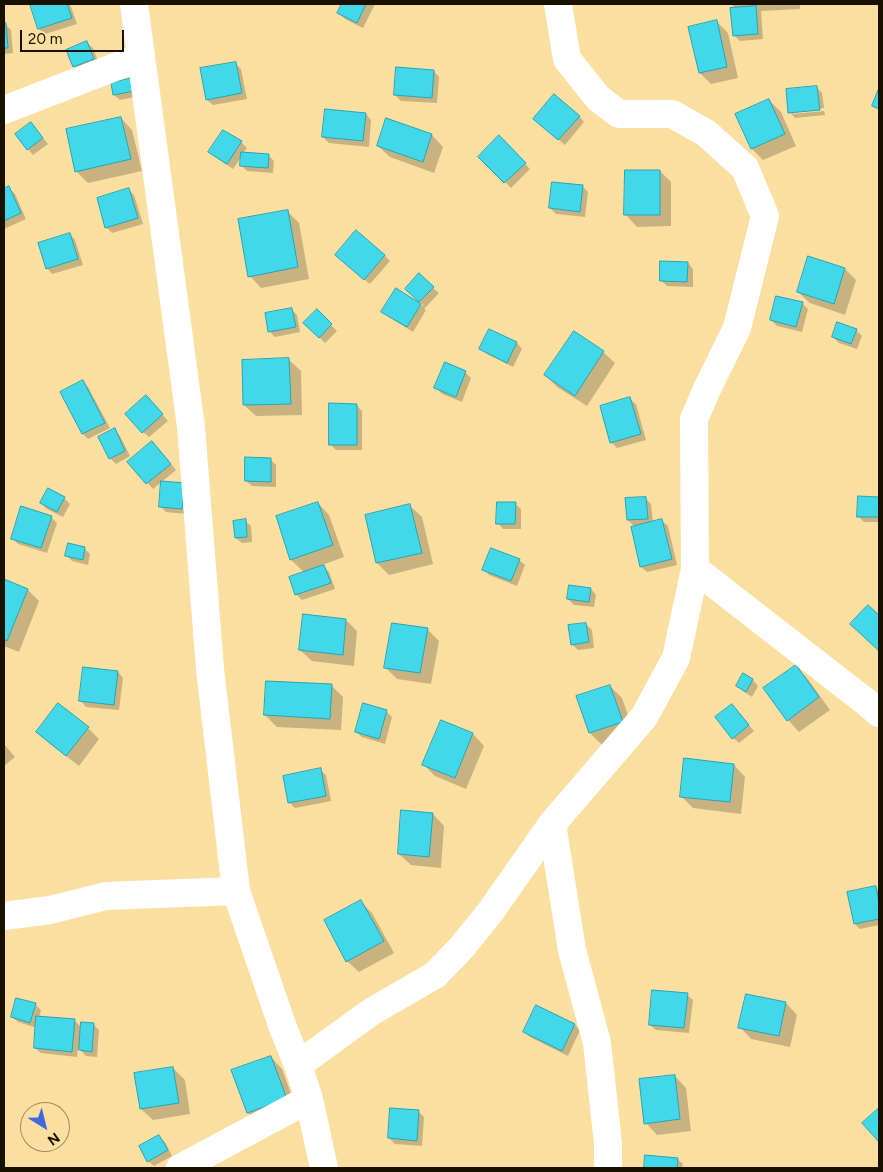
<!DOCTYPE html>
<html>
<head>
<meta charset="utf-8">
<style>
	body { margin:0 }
	#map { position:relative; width:883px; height:1172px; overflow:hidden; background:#fbdfa1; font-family:Figtree,sans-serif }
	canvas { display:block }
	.frame { position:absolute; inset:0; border:5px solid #1a1000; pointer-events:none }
	.north { position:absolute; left:20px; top:1102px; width:50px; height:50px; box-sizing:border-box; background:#fbdfa1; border:1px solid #a18c61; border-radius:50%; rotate:144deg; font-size:14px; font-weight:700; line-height:20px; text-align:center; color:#1a1000 }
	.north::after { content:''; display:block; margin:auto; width:18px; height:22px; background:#4269db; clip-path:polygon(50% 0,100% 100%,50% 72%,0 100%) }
	.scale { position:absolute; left:20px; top:30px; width:104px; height:22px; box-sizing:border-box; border:2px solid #1a1000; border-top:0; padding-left:6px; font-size:15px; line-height:18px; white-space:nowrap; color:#1a1000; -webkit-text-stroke:4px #fbdfa1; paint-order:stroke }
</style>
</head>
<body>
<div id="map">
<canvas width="883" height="1172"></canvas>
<div class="frame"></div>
<div class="north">N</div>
<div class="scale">20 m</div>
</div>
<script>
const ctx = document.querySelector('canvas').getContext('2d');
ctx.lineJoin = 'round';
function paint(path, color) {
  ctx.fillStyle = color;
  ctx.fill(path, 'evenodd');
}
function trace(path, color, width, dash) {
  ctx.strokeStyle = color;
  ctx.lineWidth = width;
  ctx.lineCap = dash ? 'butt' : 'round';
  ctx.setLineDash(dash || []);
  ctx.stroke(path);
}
paint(new Path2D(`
	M31,4H70L77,24L45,34L39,29Z
	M343,4H375L363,28L345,19L339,13Z
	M731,4H800V9L761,11L763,39L740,41L734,35L736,9Z
	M716,21L728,33L738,78L711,84L700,73Z
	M4,25H6L11,30L13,53L4,54Z
	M87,43L93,48L99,64L79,72L74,66Z
	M235,63L241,69L247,99L213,105L207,100Z
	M434,71L439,77L437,103L401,101L395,95Z
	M132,80L140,96L120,100L114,95Z
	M817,88L822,93L824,108L793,111V114L824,111L825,115L795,118L790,112Z
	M769,100L781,112L796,146L763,160L752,149L737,114Z
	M366,114L371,120L369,147L329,143L323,137Z
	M579,116L584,122L565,145L540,124Z
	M121,118L132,130L142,171L88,183L76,171Z
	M387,120L432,135L443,147L434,173L390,157L378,146Z
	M36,129L48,144L33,155L28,149Z
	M223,131L241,142L247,148L243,153L269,156L274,161L273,173L247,171L241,165L242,156L233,169L215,157L210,151Z
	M499,137L530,169L511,188L480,157Z
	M660,171L671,182V226L637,227L626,215Z
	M582,186L588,192L585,217L556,214L550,208Z
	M9,188L15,194L26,219L4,229V190Z
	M129,190L134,195L143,224L112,233L106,227Z
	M287,211L299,223L309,279L261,288L250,276Z
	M70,234L75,240L83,265L52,274L47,268Z
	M384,255L390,261L370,284L342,261Z
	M688,263L693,269V287L667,286L661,280Z
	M845,269L856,280L845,315L810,303L798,292Z
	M433,288L439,293L424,309L426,310L413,332L389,317L383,311L396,290L423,306H424L406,289Z
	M802,303L808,309L802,332L777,326L771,320Z
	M291,309L297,315L300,332L275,337L270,332L266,314Z
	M317,311L337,331L325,343L305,323Z
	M490,330L517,343L522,349L513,367L487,354L481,348Z
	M856,330L862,336L857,349L839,343L833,337Z
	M603,352L615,363L587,406L557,387L545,375Z
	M289,360L301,371L302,415L256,416L244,405Z
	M465,372L471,378L462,402L442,394L436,388Z
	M83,382L88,387L110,428L88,439L83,434L61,393Z
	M630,399L636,404L646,440L617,448L611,442Z
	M151,402L168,421L149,437L143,432Z
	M356,405L362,411V450H336L330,444Z
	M114,430L120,436L130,456L116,464L110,458Z
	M158,448L176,470L153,489L129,462Z
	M270,459L276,465V487L252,486L246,481Z
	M184,484L187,514L166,512L160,506Z
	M64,498L70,504L63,517L47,509L41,503Z
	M645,498L651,504L653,523L662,521L668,526L677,565L647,572L641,567L632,528L635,527L628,520Z
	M859,498H879V522H864L858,516Z
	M318,503L329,515L344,557L322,565L329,572L335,589L302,600L296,594L305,573L291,560L277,517Z
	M515,504L521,509V529H503L498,523Z
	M410,506L422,517L433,564L389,575L377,563L366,516Z
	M51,517L57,523L47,553L18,544L12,538Z
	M245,521L251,526L252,542L242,543L236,538Z
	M85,549L90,554L88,565L72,561L66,555Z
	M519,560L525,565L517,586L489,575L484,569Z
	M4,580L28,590L39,601L19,652L4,646Z
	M591,589L596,595L594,607L574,605L568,599Z
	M346,620L357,631L354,666L312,661L300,650Z
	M586,624L592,630L594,648L578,650L572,644Z
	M427,629L439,641L431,684L397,679L386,668Z
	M796,666L807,678L830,710L799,732L788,720Z
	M118,672L123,678L119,710L86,707L81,701Z
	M743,675L753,680L758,686L752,697L743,691L737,685Z
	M331,685L343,697L341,730L277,727L265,715Z
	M610,686L622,698L634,733L601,744L590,733Z
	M732,705L754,731L739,743L733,738Z
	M386,711L392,717L385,744L362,737L356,732Z
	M441,721L473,734L484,746L466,789L435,776L423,764Z
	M88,728L99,739L79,766L49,743L37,732Z
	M4,744L15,757L4,766Z
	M734,765L745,777L741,814L693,808L681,796Z
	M320,770L326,775L331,801L295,808L289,802Z
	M433,814L444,826L441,868L411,865L399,854Z
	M875,887L879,891V925L860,929L855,924Z
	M361,902L372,913L394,953L359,972L347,961Z
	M687,995L693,1000L689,1033L656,1030L650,1025Z
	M786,1003L797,1015L790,1047L751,1039L740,1027Z
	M35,1004L41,1010L39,1018L75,1021L82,1028L94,1025L99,1030L97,1057L86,1056L78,1048L77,1057L41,1053L35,1048L37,1028L18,1022L12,1017Z
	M537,1006L575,1025L580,1030L568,1056L530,1037L524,1032Z
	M271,1057L282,1069L297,1110L260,1124L248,1113L233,1071Z
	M173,1068L185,1080L190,1114L153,1120L141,1109Z
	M675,1076L686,1088L691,1131L657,1135L646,1123Z
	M418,1111L424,1117L422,1146L395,1144L389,1138Z
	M159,1137L165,1142L172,1156L154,1166L148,1161Z
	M646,1156L677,1159L683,1164L682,1168H645Z`), '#0003');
const building = new Path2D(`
	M30,4H67L72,18L38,29Z
	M342,4H366L357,23L337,13Z
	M756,6L758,34L733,36L730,8Z
	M717,20L727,67L699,73L688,27Z
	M6,23L8,48H4V24Z
	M87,41L94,59L73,67L66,50Z
	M236,62L242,93L206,100L200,68Z
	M396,67L434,70L432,98L394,95Z
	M133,78L135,91L113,95L111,83Z
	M817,86L820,110L788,113L786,89Z
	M879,88V109L872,106Z
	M554,94L580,116L558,140L533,119Z
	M769,99L785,134L751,149L735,114Z
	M325,109L366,113L363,141L322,137Z
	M121,117L131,159L75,172L66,129Z
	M386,118L432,134L423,162L377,146Z
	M31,122L43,138L27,150L15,134Z
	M223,130L242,141L227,164L208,152Z
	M499,135L526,163L504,183L478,157Z
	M241,152L269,154L268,168L240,166Z
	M625,170H660V215H624Z
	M552,182L583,185L580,212L549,208Z
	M9,186L21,213L4,221V189Z
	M129,188L138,218L105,228L97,198Z
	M288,210L298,267L248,277L238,219Z
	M356,230L385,255L364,280L335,255Z
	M70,233L78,259L46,269L38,243Z
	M808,256L845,268L834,304L797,292Z
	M660,261L688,262L687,282L660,281Z
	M419,273L434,287L419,302L405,289Z
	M396,288L421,304L407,327L381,312Z
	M776,296L803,302L796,327L770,320Z
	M292,308L296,327L268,332L265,313Z
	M317,309L332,324L319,338L303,323Z
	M837,322L857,329L851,344L832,337Z
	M489,329L517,342L507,363L479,349Z
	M574,331L604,351L575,396L544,375Z
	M289,358L291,404L243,405L242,360Z
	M445,362L466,371L456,397L434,388Z
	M83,380L105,423L82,434L60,392Z
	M146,395L163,414L142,433L125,414Z
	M630,397L641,434L610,443L600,406Z
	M329,403L357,404V445H329Z
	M115,428L125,451L109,459L98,437Z
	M152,441L171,464L146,484L127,462Z
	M245,457L271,458V482L245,481Z
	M161,481L185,483L182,509L159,507Z
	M48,488L65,497L57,512L40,503Z
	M858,496L879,497V517H857Z
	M646,497L648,519L627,520L625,498Z
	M318,502L333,545L290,560L276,516Z
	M497,502H516L515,524H496Z
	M410,504L422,553L376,563L365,515Z
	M21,506L52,516L41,548L11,539Z
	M246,519L247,537L235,538L233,521Z
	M662,519L672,559L640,567L631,527Z
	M68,543L85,547L83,560L65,556Z
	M491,548L520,559L511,581L482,570Z
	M324,565L331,583L295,595L289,577Z
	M4,579L28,589L7,641L4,639Z
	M569,585L591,588L589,602L567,599Z
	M868,605L879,615V651L850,624Z
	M303,614L346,619L343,655L299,650Z
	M392,623L428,628L420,673L384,668Z
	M586,623L589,642L571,645L568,625Z
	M796,665L819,697L787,721L763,688Z
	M83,667L118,671L114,705L79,701Z
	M743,673L753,679L746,692L736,686Z
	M266,681L332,684L330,719L264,715Z
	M610,685L623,722L589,733L576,696Z
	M58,703L89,727L66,756L36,732Z
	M363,703L387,710L379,739L355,732Z
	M732,704L749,725L732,739L715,717Z
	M441,720L473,733L455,778L422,765Z
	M684,758L734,764L730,802L680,797Z
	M321,768L326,796L288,803L283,776Z
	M401,810L433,813L429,857L398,854Z
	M876,886L879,903V919L854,924L847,892Z
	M361,900L384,941L346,962L324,920Z
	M652,990L688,993L684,1028L649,1025Z
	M746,994L786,1002L779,1036L738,1028Z
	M16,998L36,1003L30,1023L11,1017Z
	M536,1005L575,1024L562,1051L523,1032Z
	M36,1016L75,1019L72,1052L34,1048Z
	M81,1022L94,1023L92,1052L79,1050Z
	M271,1056L287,1099L247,1113L231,1070Z
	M173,1067L179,1103L140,1109L134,1073Z
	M675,1075L680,1119L644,1124L639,1079Z
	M390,1108L419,1110L417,1141L388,1138Z
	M879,1108V1142L862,1123Z
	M159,1135L168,1150L147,1162L139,1146Z
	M645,1155L678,1158L677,1168H644Z`);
paint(building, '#43d8e9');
trace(building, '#24a5b3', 1);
trace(new Path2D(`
	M134,4L191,427L210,669L236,891L282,1025L298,1065L309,1099L324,1168
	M4,110L141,57
	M695,569L866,702L879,713
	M552,824L572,950L597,1043L608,1144V1168
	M4,916L50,910L106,896L236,891
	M298,1065L371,1012L435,975L462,947L491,911L552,824L644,717L676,658L695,569L694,419L707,389L737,328L765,216L745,168L706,133L672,114H619L598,98L567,59L558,4
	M180,1168L309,1099`), '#fff', 28);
</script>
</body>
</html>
